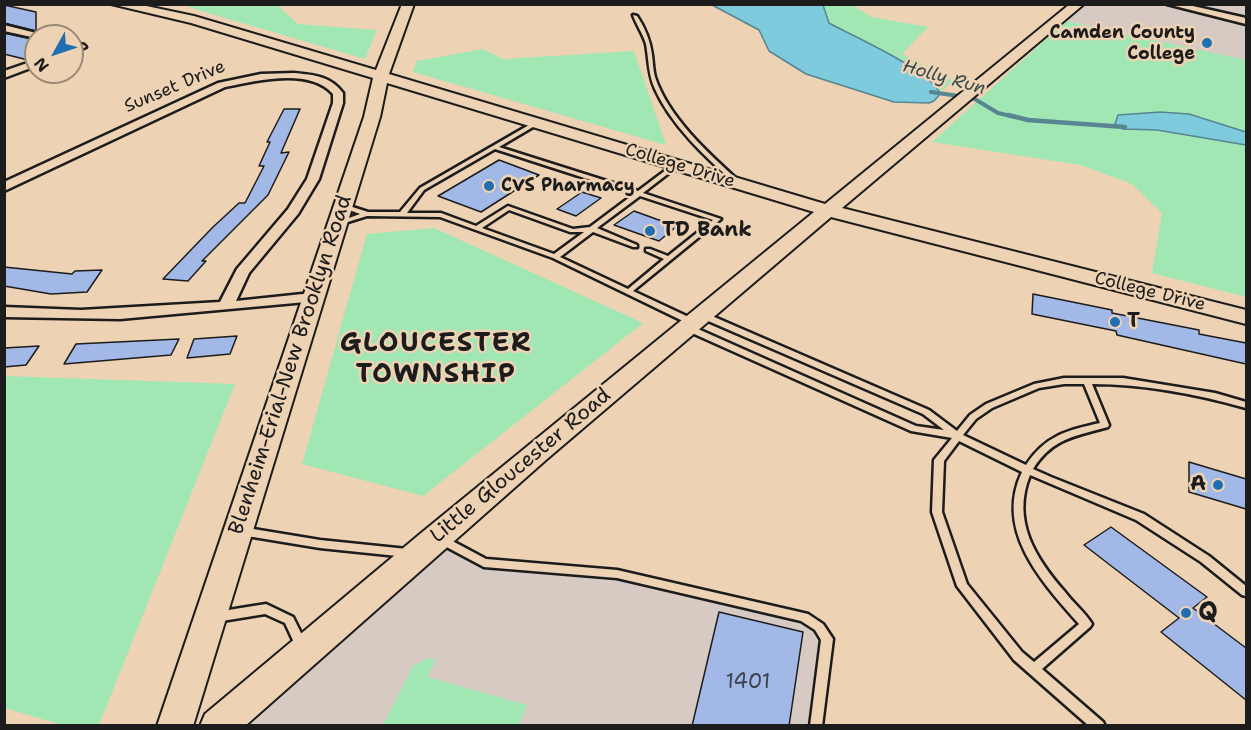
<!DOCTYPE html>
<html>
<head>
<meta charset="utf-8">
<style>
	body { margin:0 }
	#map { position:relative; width:1251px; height:730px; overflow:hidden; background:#eed2b4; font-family:"Shantell Sans",sans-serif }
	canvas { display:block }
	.frame { position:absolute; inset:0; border:6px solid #1c1c1c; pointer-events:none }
	.north { position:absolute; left:24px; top:24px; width:60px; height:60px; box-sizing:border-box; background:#eed2b4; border:2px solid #9a8977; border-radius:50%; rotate:230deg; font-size:16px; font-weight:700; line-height:24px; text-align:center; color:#1c1c1c }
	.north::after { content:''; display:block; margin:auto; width:21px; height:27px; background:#1f6fb2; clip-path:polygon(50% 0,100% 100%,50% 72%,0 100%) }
</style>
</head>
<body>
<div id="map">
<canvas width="1251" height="730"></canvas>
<div class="frame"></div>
<div class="north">N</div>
</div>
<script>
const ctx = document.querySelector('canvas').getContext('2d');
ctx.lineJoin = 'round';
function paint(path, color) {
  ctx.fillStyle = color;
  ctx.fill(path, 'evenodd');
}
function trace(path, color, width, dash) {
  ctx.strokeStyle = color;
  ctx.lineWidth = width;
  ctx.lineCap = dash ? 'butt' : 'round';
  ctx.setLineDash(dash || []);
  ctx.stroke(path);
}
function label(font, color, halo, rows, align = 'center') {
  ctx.font = font + ' "Shantell Sans",sans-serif';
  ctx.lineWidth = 5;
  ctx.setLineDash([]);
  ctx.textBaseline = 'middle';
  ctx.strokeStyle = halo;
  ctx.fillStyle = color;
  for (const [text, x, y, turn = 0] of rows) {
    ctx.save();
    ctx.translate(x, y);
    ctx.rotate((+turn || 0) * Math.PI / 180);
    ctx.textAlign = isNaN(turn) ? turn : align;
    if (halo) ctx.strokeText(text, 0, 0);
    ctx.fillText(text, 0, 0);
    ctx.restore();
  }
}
paint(new Path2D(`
	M1087,5H1246V60L1066,21Z
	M437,537L484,563L617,574L793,613L823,633L816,725L231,726Z`), '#d7cac3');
paint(new Path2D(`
	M189,5H277L298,24L377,30L365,59L191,8Z
	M823,5H852L872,17L928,27L902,54L954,81L930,99L922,74L829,23Z
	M1066,21L1246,60V297L1152,273L1162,213L1132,184L1080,165L932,142Z
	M483,49L503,59L634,51L666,145L413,72L416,61Z
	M434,228L643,323L423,496L302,464L367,234Z
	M5,376L235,384L99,725H62L5,708Z
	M428,658L436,660L427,677L527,705L519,725H383L413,666Z`), '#a1e7b3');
const water = new Path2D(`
	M712,5H823L829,23C852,36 933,71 940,94L934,101L929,103L894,102L806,74L769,51L759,30Z
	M1160,112L1189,114L1246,132V145L1157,130L1123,129L1115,124L1118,115Z`);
paint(water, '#7ecbdd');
trace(water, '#578590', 1.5);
trace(new Path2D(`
	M931,92L973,98L998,113L1015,117`), '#578590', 4);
trace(new Path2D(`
	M1008,115L1028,120L1125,127`), '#578590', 4.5);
const building = new Path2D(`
	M4,5L36,12V31L4,23Z
	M4,33L36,40V58L28,60L4,54Z
	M284,109H300L281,153L289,152L268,195L202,261H206L188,281L163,279L212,228L239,203H245L264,166H259L270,142H267Z
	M499,160L539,175L481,212L438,196Z
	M582,192L601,198L576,216L557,209Z
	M634,211L656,219L677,226L659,241L614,225Z
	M4,267L72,274L75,271L102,270L87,292L51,294L4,286Z
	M1033,294L1112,310V313L1199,330V334L1246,343V364L1117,335L1116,331L1032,314Z
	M237,336L230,354L187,358L194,339Z
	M179,339L171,355L64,364L76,344Z
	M39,346L26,365L4,367V348Z
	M1189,462L1246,479V509L1189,492Z
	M1111,527L1207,597L1193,608L1246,648V700L1161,632L1179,618L1084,545Z
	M719,612L803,632L789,726H692Z`);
paint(building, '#a2b8e6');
trace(building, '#1c1c1c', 1.5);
const lane = new Path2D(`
	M633,15L637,16C645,28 650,40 652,55C653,62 653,70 655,77C668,117 709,154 739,181V183H735C706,158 671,125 655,89C648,74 649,60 646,44C643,34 636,24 633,15Z
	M536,121L538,122V124L499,147L638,191L674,164H678V166L643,193L721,219L633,291L695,320L696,322L695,324H689L553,258L440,217L367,216L338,225L335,223L360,214L341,207L340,206L343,204L368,212H400L420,188ZM495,149L634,194L590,227L573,229L508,206L476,226L441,213H407L424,190ZM640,196L713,220L668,256L650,249H646V251L664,259L628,289L560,257L593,232L633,247H637V245L597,228ZM509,210L570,232H584L554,254L482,228Z
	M699,313H705L929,410L957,431L970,415L986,404L1034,384L1064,378H1123L1215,393L1246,402V408C1196,394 1144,384 1092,384L1109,425L1108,427C1076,436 1052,438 1033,469L1051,477L1144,514L1209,556L1246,586V596L1242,595L1201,562L1136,520L1030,475C1011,521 1036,559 1065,592C1073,603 1085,612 1092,624L1090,627L1042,669L1103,722L1105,726H1089L1014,660L957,586L932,512L934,460L952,438L911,431L683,329L682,327L683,325H689L916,426L944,430L923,414L699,317L698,315ZM1064,384H1084L1100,423C1067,430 1045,436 1026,465L963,435L976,419L992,408L1039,388ZM959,441L1022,472C994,531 1042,582 1079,624L1034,662L1022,652L967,584L942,512L944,461Z
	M241,527L320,540L407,549L411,550L412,553L411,556L407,557L320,548L241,535L237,534L236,531L237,528Z
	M443,536L486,559L617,570L808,614L823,624L833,639L822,726H810L821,640L815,630L801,621L617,578L484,567L439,543L438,540L439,537Z
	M266,604L293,617L307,645L305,649L301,650L297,649L285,623L265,614L216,622L212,620L210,617L212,614L216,612Z`);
const street = new Path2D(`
	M1167,4H1184L1246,18V24Z
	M4,25L40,34L42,36H36V38L4,31Z
	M72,42L84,45L86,47L72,53Z
	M36,60V66L4,78V71Z
	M294,73C315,75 330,76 343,93V103L319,179L298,214L249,273L236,301L312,293L317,295L320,298L317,301L120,319L4,317V307L81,310L220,302L237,269L288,209L307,179L333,103V94C309,67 256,81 225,87L4,191V182L218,83L261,74Z`);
const secondary = new Path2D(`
	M111,4H137L194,16L376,70L402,4H414L389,74L825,204L1070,4H1084L842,208L1246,310V324L831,217L547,459L245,726H200L205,714L420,534L814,212L387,83L380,117L193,726H157L364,117L373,78L191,23Z`);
trace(lane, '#1c1c1c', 5);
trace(street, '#1c1c1c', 5);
trace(secondary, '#1c1c1c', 4);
paint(lane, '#eed2b4');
paint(street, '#eed2b4');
paint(secondary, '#eed2b4');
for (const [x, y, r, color] of [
	[1207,43,6,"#1f6fb2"],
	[489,186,6,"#1f6fb2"],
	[650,231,6,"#1f6fb2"],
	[1115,322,6,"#1f6fb2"],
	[1218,485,6,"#1f6fb2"],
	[1186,613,6,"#1f6fb2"]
]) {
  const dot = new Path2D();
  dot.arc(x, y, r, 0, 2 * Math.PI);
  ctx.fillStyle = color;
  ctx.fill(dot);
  trace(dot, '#eed2b4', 2);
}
label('bold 18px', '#1c1c1c', '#eed2b4', [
	["Camden County",1195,33],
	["College",1195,54],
	["CVS Pharmacy",501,186,"left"]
], 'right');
label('italic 18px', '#34484c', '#eed2b4', [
	["Holly Run",944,78,16]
]);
label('18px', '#1c1c1c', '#eed2b4', [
	["Sunset Drive",175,87,-23],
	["College Drive",680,166,17],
	["College Drive",1150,292,14]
]);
label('bold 21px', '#1c1c1c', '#eed2b4', [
	["TD Bank",662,231],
	["T",1127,322],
	["A",1206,485,"right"]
], 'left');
label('21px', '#1c1c1c', '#eed2b4', [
	["Blenheim-Erial-New Brooklyn Road",291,365,-72],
	["Little Gloucester Road",521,466,-40]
]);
label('21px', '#3e434e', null, [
	["1401",748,683]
]);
label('bold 26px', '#1c1c1c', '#eed2b4', [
	["Q",1198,613]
], 'left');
ctx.letterSpacing = '1.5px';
label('bold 27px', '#1c1c1c', '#eed2b4', [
	["GLOUCESTER",436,344],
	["TOWNSHIP",436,375]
]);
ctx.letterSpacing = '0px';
</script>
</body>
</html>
